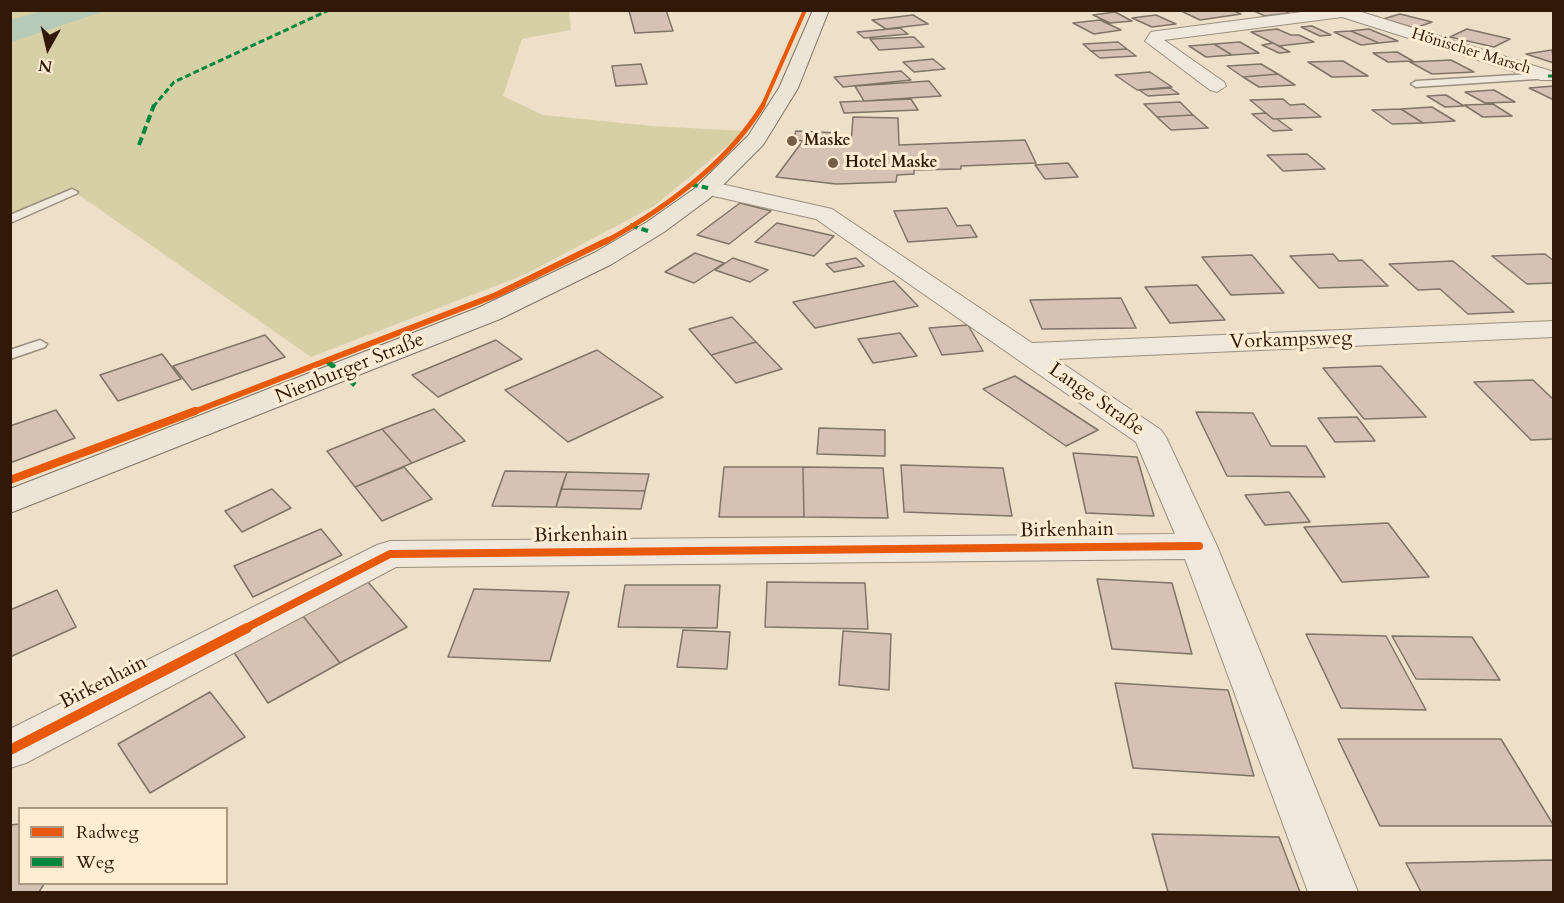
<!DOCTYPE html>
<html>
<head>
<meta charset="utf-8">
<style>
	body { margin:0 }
	#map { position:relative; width:1564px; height:903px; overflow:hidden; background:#eee0c8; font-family:Cardo,serif }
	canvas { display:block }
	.frame { position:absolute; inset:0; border:12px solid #321806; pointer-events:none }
	.legend { position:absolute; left:18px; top:807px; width:210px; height:78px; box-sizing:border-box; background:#feedd2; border:2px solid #ac9880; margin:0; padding:8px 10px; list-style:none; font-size:18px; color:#321806 }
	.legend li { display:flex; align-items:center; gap:12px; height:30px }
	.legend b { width:30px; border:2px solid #ac9880 }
	.north { position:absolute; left:18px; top:18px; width:60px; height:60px; -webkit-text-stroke:4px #feedd2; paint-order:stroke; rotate:188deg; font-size:16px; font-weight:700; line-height:24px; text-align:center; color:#321806 }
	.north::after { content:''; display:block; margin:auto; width:21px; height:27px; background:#321806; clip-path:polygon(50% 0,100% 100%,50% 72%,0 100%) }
</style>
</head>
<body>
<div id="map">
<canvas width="1564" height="903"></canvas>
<div class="frame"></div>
<ul class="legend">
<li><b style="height:8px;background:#e8590c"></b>Radweg</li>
<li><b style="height:8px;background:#00873e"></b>Weg</li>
</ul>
<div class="north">N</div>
</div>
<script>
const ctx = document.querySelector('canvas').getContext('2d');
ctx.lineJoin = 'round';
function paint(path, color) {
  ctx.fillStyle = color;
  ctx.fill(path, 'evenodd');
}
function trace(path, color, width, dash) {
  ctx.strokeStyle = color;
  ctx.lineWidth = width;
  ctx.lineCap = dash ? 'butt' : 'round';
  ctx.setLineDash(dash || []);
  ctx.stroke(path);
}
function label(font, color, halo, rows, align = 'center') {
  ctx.font = font + ' Cardo,serif';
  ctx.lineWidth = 6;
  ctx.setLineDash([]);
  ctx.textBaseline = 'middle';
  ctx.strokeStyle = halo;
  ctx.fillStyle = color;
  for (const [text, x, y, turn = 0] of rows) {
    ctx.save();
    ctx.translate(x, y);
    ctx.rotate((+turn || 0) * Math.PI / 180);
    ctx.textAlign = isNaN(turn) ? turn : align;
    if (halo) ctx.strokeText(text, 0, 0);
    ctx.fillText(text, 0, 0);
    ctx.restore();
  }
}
paint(new Path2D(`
	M10,11H569L571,30L522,39L503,96L543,115L652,126L746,131L654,206L524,275L311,357L69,188L11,220Z`), '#d7d0a6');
paint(new Path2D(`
	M44,10H105V11L11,42V20Z`), '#b7c9b7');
const building = new Path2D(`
	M666,10L673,31L635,33L629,11Z
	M1179,10H1232L1241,14L1200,20Z
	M1252,10H1284L1289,13L1265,16Z
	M1115,12L1132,21L1110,23L1093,15Z
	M1400,14L1432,22L1415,28L1383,19Z
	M913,15L928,24L886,29L872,20Z
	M1156,15L1176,24L1152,27L1132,18Z
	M1100,20L1121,30L1094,34L1073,23Z
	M1312,26L1331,35L1320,36L1301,27Z
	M900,28L908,34L864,38L857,32Z
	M1277,29L1291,35H1299L1314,42L1279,46L1251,32Z
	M1369,29L1398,41L1379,43L1351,31Z
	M1467,29L1510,39L1494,47L1450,37Z
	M1351,31L1379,43L1361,45L1334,32Z
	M914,37L924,47L879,50L870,39Z
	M1118,42L1127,49L1091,51L1083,44Z
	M1240,42L1259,53L1232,55L1214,44Z
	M1273,43L1290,52L1279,53L1262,45Z
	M1214,44L1232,55L1206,57L1189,46Z
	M1127,49L1136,56L1100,58L1091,51Z
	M1552,50L1554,63L1526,54Z
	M1397,52L1413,61L1388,62L1373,53Z
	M933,59L945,69L914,72L903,62Z
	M1451,60L1474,72L1432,74L1410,62Z
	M1343,61L1368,76L1332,77L1308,62Z
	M641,64L647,84L616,86L612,66Z
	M1261,64L1278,74L1243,77L1227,66Z
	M901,71L911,80L843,87L834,77Z
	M1150,72L1172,87L1137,90L1115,75Z
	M1278,74L1295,85L1259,87L1243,77Z
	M929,81L941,96L864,101L855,86Z
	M1554,86V100L1529,88Z
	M1170,88L1179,94L1148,96L1139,90Z
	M1494,90L1515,102L1485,103L1465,92Z
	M1446,95L1464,106L1445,107L1427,96Z
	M911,99L918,110L844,113L840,102Z
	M1283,99L1290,105L1304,104L1321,117L1273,119L1250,100Z
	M1180,102L1193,115L1157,117L1144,104Z
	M1493,104L1512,116L1483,117L1464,105Z
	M1432,107L1455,121L1423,123L1401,109Z
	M1401,109L1423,123L1392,124L1372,110Z
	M1266,113L1273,119H1277L1292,130L1273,131L1252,114Z
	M1193,115L1208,128L1171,130L1157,117Z
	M853,117L898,118L899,145L1025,140L1036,163L961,166V169L914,170V174L897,175L896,182L836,184L776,177L802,142L851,144Z
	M796,131L838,133L835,143L793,140Z
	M1307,154L1325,169L1283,171L1267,155Z
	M1068,163L1078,177L1045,179L1035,165Z
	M740,203L771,211L729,244L697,235Z
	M947,208L957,226L970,225L977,237L908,242L894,211Z
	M777,223L834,236L814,256L755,242Z
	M695,253L724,263L694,283L665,272Z
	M1333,254L1339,261L1362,260L1388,286L1319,288L1290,256Z
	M1545,254L1554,261V283L1527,284L1492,256Z
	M1252,255L1284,293L1231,295L1202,257Z
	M733,258L768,270L750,282L715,270Z
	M856,258L864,266L834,272L826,264Z
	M1453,261L1514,312L1468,314L1440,289L1418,290L1389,264Z
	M894,281L918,306L815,328L793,302Z
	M1197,285L1225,320L1170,323L1145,287Z
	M1121,298L1136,328L1042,329L1030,300Z
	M732,317L756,342L711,355L689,329Z
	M968,325L983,351L942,355L929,328Z
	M900,333L917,356L873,363L858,339Z
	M265,335L285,357L192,390L173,366Z
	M496,340L522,359L438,397L412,375Z
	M756,342L782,369L736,383L711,355Z
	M597,350L663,397L568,442L505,390Z
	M162,354L181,379L118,401L100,375Z
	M1381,366L1426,417L1364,419L1323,368Z
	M1015,376L1098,430L1066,446L983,389Z
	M1533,380L1554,400V439L1531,440L1474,382Z
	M434,409L465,441L412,463L382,429Z
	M56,410L75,438L10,463V426Z
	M1196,412L1253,413L1271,446H1306L1325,477L1227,476Z
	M1357,417L1375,441L1335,442L1318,418Z
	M819,428L885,430V456L817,454Z
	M382,429L412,463L355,487L327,451Z
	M1073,453L1137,457L1154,516L1086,513Z
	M901,465L1003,468L1012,516L904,512Z
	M404,467L432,499L382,521L355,487Z
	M724,467H803L804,517H719Z
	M803,467L883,468L888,518L804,517Z
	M505,471L567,472L556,507L492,506Z
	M567,472L649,474L645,491L561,489Z
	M272,489L291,508L242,532L225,511Z
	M561,489L645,491L641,509L556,507Z
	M1289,492L1310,522L1265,525L1245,495Z
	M1388,523L1429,577L1342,582L1304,527Z
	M321,529L342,555L253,597L234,566Z
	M1097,579L1172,583L1192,654L1112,649Z
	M368,582L407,627L340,663L303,616Z
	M767,582L865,583L868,629L765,627Z
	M625,585H720L717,628L618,627Z
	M474,589L569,592L550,661L448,657Z
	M57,590L76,627L10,657V610Z
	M303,616L340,663L268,703L233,651Z
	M683,630L730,632L727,669L677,667Z
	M843,631L891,634L889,690L839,685Z
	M1306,634L1386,636L1426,710L1341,708Z
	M1392,636L1472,637L1500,680L1416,679Z
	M1115,683L1228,690L1254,776L1133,768Z
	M210,692L245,737L150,793L118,744Z
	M1338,739H1501L1554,826H1380Z
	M20,824V884H44L39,892H10V825Z
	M1152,834L1279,837L1300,892H1168Z
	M1554,860V892H1421L1406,863Z`);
paint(building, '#d5c2b3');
trace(building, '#7f7465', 1.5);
const service = new Path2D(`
	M1548,73L1553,76L1551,78L1416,87L1411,84L1416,81Z
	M72,189L78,192L76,194L10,223V215Z
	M40,340L47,344L45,347L10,359V350Z`);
const minor = new Path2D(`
	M1317,10H1355L1554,72V80H1541L1342,17L1164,40L1224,82L1226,86L1217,92L1210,90L1145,41L1151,32L1157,31Z
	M708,181L832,209L1032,343L1554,321V337L1056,359L1161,430L1166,437L1217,546L1358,892H1308L1185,559L396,567L26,763L10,768V729L377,545L390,541L1175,534L1136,442L816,219L700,193L697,188L700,183Z`);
const primary = new Path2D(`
	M813,10H829L798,88L763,145L710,198L664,232L612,264L500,319L10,513V489L480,307L594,253L647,222L694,189L748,136L779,88Z`);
trace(service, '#9a8f7f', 3);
trace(minor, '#9a8f7f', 2);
trace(primary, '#7f7465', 2);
paint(service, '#f0e8dc');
paint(minor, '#f0e8dc');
paint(primary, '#ece4d7');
trace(new Path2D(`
	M1548,76H1554
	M153,107L174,82L329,10`), '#00873e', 3, [6, 3]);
trace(new Path2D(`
	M139,145L154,105
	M690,184L708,188
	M630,225L648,231`), '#00873e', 4, [8, 4]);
trace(new Path2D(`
	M327,361L355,385`), '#00873e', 5, [10, 5]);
trace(new Path2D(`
	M762,107L805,10`), '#e8590c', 4);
trace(new Path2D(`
	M605,242C664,209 727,164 763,105`), '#e8590c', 5);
trace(new Path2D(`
	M191,413L496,295L608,240`), '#e8590c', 6);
trace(new Path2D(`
	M10,480L195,411
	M244,629L390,554L1199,546`), '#e8590c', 8);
trace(new Path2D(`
	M10,750L247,628`), '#e8590c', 10);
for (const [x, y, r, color] of [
	[792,141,6,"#745e4a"],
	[833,163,6,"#745e4a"]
]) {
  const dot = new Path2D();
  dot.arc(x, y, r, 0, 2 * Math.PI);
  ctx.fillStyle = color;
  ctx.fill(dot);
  trace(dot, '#feedd2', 2);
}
label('16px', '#321806', '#feedd2', [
	["Hönischer Marsch",1471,52,17]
]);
label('bold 16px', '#321806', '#feedd2', [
	["Maske",804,141],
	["Hotel Maske",845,163]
], 'left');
label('20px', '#321806', '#feedd2', [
	["Vorkampsweg",1291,341,-2],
	["Nienburger Straße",350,369,-22],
	["Lange Straße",1096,400,35],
	["Birkenhain",1067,531,-1],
	["Birkenhain",581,536,-1],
	["Birkenhain",104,683,-27]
]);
</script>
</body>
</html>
